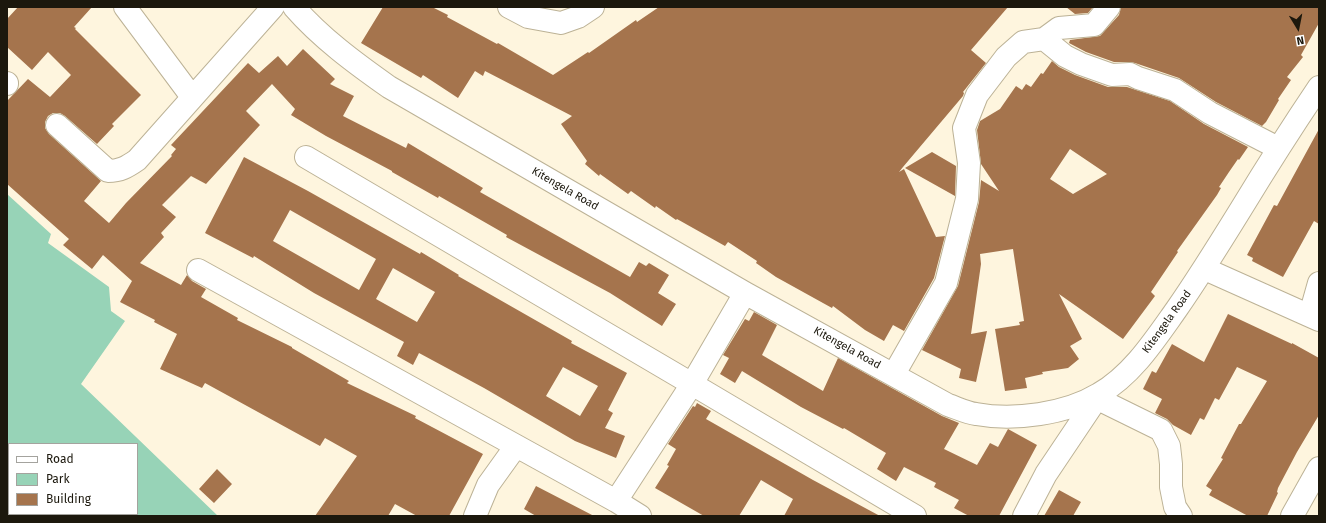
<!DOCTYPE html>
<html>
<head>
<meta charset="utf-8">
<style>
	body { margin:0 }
	#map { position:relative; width:1326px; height:523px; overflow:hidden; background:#fef5de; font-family:"Fira Sans",sans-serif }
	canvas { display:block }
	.frame { position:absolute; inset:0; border:8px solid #1c180d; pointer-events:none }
	.legend { position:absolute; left:8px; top:443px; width:130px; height:72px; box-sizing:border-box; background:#fff; border:1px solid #a4a39e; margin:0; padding:5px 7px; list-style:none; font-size:12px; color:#1c180d }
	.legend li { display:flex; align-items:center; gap:8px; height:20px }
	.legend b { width:20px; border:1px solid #a4a39e }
	.north { position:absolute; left:1278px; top:8px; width:40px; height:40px; -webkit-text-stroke:3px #fff; paint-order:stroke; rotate:170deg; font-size:11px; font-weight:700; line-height:16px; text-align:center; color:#1c180d }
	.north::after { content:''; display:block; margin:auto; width:14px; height:18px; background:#1c180d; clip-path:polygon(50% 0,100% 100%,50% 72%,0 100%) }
</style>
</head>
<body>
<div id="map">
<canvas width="1326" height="523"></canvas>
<div class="frame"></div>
<ul class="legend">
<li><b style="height:5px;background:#fff"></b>Road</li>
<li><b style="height:11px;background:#97d3b7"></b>Park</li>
<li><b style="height:11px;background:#a5744d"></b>Building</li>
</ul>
<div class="north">N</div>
</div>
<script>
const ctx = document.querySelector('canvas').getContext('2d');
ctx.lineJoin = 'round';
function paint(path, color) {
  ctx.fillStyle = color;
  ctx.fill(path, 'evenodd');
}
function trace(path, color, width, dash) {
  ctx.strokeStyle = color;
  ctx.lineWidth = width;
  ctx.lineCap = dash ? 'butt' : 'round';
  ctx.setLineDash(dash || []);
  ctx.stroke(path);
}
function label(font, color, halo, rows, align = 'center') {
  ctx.font = font + ' "Fira Sans",sans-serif';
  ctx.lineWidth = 4;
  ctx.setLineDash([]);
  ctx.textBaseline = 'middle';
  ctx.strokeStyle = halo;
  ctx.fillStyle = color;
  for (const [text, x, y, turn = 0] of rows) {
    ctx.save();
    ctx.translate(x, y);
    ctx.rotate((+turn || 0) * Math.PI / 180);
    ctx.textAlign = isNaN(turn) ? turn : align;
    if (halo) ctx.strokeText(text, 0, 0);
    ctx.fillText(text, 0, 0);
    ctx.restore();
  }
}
paint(new Path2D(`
	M7,194L51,234L48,243L109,287L111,311L125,321L81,384L218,516H7ZM9,444H137V514H9Z`), '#97d3b7');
paint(new Path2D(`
	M18,7H92L74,27L76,28L75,29L141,95L112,124L114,126L97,144L65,116L60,113H53L48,116L45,122V128L49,134L101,181L84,201L109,223L126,203L172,156L171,155L176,149L171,145L248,63L259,73L278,56L287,66L303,49L335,79L330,84L354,96L343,116L406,148L408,143L483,188L480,192L630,277L639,262L646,266L649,263L669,275L658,293L676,304L662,326L610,293L506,237L507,235L439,196L438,198L392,172V171L326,136L291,115L295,109L272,84L246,111L260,125L206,184L191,176L162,205L176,217L161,233L164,237L140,263L181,285L187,275L192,281L206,289L201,297L238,318L237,320L292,347V348L349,381L347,383L416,416L415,418L483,454L449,516H417L395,504L388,516H315L357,456L325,438L320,446L205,383L202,388L160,369L177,334L154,322L155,320L120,302L132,281L103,255L92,269L63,245L69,239L7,184V101L28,79L50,97L71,75L48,52L32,70L7,47V19Z
	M383,7H432L448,15L447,17L497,44L498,43L553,75L588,52L589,53L636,20L637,22L659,7H1008L971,50L986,63L963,92L964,93L963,96L903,167L902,166L903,167L899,172L904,169L936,237L945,236L934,278L904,331L893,325L884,341L865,330L833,306L832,308L776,277L756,263L757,261L728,242L725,246L677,219L676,220L656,206L655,208L631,191L628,194L600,174L599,176L585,164L587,161L561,124L572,116L485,71L483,76L475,71L458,98L423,75L421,78L361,43Z
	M1066,7H1093L1088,13L1075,14Z
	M1121,7H1319V23L1301,55L1303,57L1287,77L1291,80L1278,99L1279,100L1266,122L1262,126L1216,102L1179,78L1135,63L1129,62H1114L1086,52L1069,43L1070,40L1100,36L1119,15Z
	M1052,61L1059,67L1075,75L1108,87H1127L1170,101L1204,124L1248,147L1239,160L1238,159L1229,172L1219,187L1221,188L1217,195L1177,251L1178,252L1151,292L1155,296L1123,339L1059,294L1082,339L1070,346L1079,359L1068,368L1042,372L1043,374L1025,378L1027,388L1005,391L995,329L1020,325L1019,322L1024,321L1013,249L980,254L981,264L971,334L987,331L976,382L959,378L961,369L922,350L958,286L979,202L981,180L999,191L981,164L977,130L980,121L1000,109L1016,86L1022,90L1026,84L1031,87L1041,73L1043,74ZM1070,149L1107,174L1073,194L1050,179Z
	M1319,129V224L1314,221L1283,277L1252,261L1253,258L1247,255L1274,205L1277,206Z
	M932,152L956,166L955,196L905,168Z
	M244,157L308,191L420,254L421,252L459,275L458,276L572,341L571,343L627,373L608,410L613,413L605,428L625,436L616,458L575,441L484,388L419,353L413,365L397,356L404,342L314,293L254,256L253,258L205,233ZM290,210L376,259L359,290L273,241ZM393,268L435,292L417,322L376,299ZM563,367L598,386L580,416L546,396Z
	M754,312L777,325L762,355L823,391L838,358L942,416L959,423L944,449L977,465L990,443L998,447L1008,429L1037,445L999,516H969L954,508L959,500L934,487L936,483L904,467L896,481L877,469L886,453L844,428L843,429L801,407L742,371L735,383L720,374L729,358L723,355L745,319L749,321Z
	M1228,314L1292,344V343L1319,358V415L1297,452L1278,488L1277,492L1278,493L1267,516H1248L1209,495L1212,490L1206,486L1223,459L1221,458L1239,424H1241L1267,381L1237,367L1219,400L1215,398L1204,420L1200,418L1191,435L1173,425L1167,419L1155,413L1162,399L1143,389L1152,371L1156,373L1172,344L1204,362Z
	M697,403L711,411L706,419L813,480L880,516H784L793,499L761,480L739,516H704L655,488L669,466L667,465L676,449L668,444L693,406L695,407Z
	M217,469L232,484L214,503L199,489Z
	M536,486L594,516H536L524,509Z
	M1059,490L1081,502L1073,516H1044Z`), '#a5744d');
const minor = new Path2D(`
	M125,7L192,97
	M294,7C321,38 355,63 389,87L745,293L948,405C957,408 967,413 976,414C1014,421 1066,414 1099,394C1132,375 1154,341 1176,310C1199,277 1220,243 1241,209C1266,168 1292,127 1319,87
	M509,7L528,17L561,23L578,17L593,7
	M1044,39L1065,56L1081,64L1112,75L1130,74L1138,78L1175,90L1210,113L1278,148
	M7,83V84
	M57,125L108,171C120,171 127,167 137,160L273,7
	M306,157L692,384L915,516
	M1205,269L1319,320
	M198,270L616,501L640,516
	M1310,315L1319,283
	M894,374L946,283L967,199L969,163L964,128L977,95L1006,57L1023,42L1044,39L1059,28L1094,25L1109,7
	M1098,399L1161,430L1169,446L1171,464V487L1175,507L1181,516
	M616,501L692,384L745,293
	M475,516L488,485L516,446
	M1024,516L1046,474L1095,401L1098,399L1099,394
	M1292,516L1319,468`);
trace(minor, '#bcb296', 24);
trace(minor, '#fff', 22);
label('11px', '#1c180d', '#fff', [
	["Kitengela Road",565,189,30],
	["Kitengela Road",1167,322,-54],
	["Kitengela Road",847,348,29]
]);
</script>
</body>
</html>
